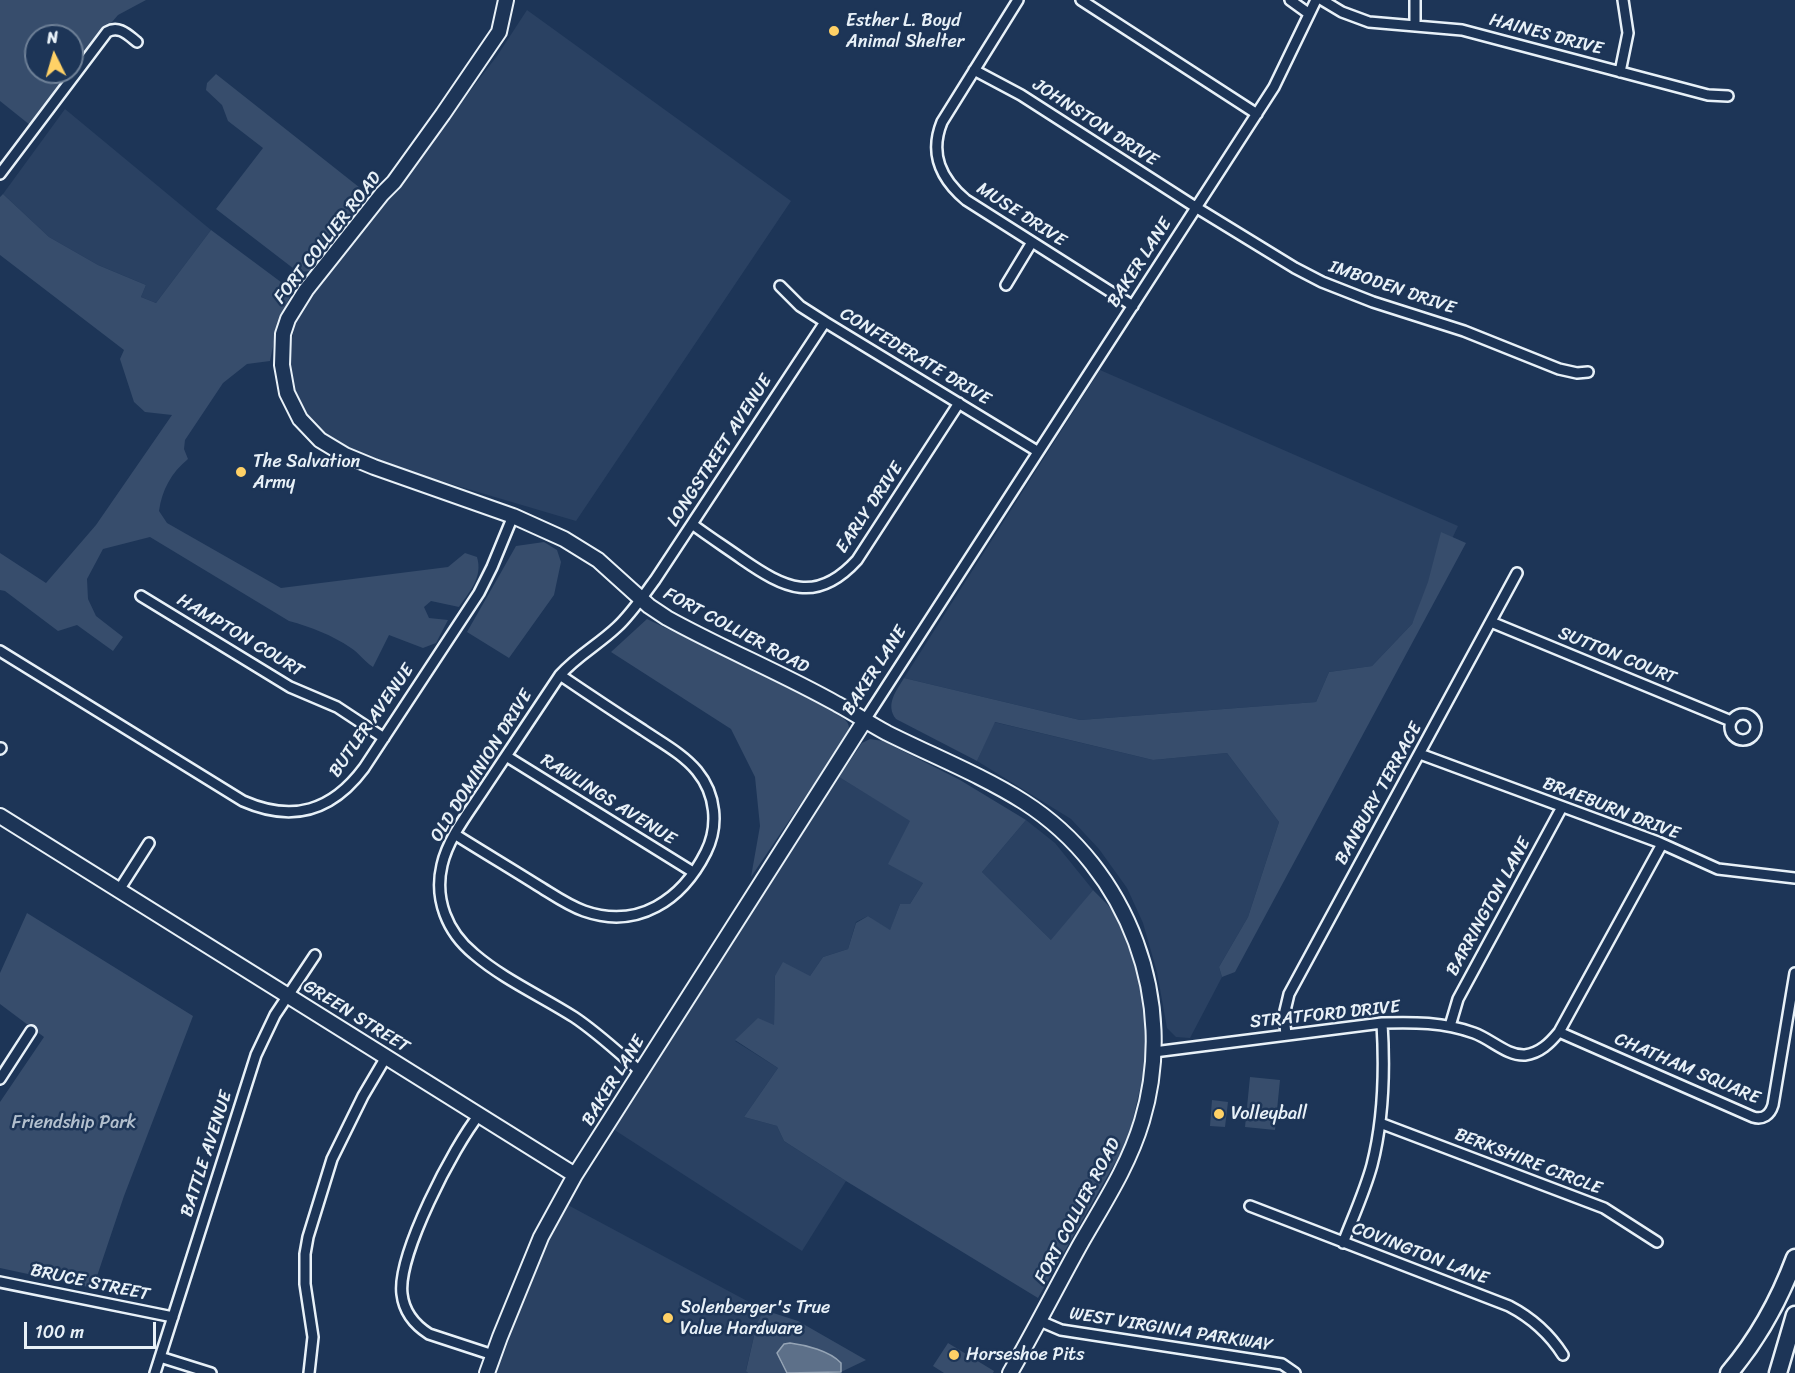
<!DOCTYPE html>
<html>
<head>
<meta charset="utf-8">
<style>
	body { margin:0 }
	#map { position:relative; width:1795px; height:1373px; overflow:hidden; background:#1d3557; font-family:Sriracha,sans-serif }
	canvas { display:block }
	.north { position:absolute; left:24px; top:24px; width:60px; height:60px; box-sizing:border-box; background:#1d3557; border:2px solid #6e8097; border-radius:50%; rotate:355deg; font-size:16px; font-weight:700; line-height:24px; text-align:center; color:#e8f1f8 }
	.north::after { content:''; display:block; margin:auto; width:21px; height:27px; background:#ffd166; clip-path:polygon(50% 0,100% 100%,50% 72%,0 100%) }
	.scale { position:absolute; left:24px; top:1322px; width:132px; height:27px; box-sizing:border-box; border:3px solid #e8f1f8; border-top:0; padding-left:8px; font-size:18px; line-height:21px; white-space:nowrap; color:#e8f1f8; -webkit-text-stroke:4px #1d3557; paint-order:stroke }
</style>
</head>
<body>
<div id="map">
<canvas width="1795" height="1373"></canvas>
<div class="north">N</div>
<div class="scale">100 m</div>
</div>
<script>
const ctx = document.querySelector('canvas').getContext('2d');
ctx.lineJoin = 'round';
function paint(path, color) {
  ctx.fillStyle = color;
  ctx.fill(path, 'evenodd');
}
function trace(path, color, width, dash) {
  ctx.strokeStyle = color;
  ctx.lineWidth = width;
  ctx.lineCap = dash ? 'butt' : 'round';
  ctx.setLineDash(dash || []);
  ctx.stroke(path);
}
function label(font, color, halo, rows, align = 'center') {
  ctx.font = font + ' Sriracha,sans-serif';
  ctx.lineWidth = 5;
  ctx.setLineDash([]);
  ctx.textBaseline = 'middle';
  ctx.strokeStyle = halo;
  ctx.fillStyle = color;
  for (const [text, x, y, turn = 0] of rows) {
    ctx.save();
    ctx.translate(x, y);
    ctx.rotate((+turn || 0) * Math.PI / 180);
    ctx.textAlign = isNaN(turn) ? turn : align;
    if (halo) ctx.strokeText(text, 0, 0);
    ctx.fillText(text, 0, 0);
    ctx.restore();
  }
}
paint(new Path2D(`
	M527,10L791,201L576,521L390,466L333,440L307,415L291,383L288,356L297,316L497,56Z
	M65,109L211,230L156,303L141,297L146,285L98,265L49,237L3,194Z
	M1100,370L1458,526L1412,624L1372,666L1329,672L1316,702L1080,720L904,678Z
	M994,722L1153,760L1227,753L1279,822L1248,917L1219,967L1222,977L1190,1038L1176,1037L1167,1028L1157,972L1143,923L1127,888L1099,849L1071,819L977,761Z
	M839,777L911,821L923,883L910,904H900L890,931L868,916L856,922L848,949L823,957L810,976H775L774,1026L735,1041L778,1068L744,1117L777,1126L784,1141L846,1181L802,1251L613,1129Z
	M1026,820L1055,843L1093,890L1052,941L982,872Z
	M566,1204L764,1310L757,1323L746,1370L748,1373H496L552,1230Z`), '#2a4162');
paint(new Path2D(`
	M0,0H146L118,15L72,69V36H36V72H69L30,125L0,101Z
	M216,74L369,195L313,271L298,272L216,209L263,148L228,121L222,105L206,90L207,83Z
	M3,194L49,237L98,265L146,285L141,297L156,303L211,230L293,291C281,313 275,336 270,361L247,364L223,383L185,440L184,449L188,459C171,473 162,490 159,511L167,523L281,588L448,567L465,553L477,557C483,577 470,591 459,607L431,601L424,607L429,618L448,620L436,643L423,648L389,635L373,667C364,661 359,653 351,648C332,635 311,627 289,621L150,537L103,549L87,579L88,599L96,616L123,637L113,651L77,625L58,631L5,591L0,590V553L46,583L96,525L172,415L145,412L134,402L120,359L124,350L0,255V197Z
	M1441,532L1466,543L1235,972L1222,977L1219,967L1248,917L1279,822L1227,753L1153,760L995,722L977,761L896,719C885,705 896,691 904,678L1080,720L1316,702L1329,672L1372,666L1412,624L1428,582Z
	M544,542L557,550L561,562L554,595L509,658L467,632L516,546Z
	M647,619L793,689L843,718C850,724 850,727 847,735L751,877L760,826L755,777L731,729L611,652Z
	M870,739L883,741L960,780L1026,820L982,872L1051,940L1093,890L1108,905L1120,923L1138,975L1144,1012L1146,1042L1143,1076L1128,1140L1038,1298L846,1181L784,1141L777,1126L744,1117L778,1068L735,1040L758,1018L774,1025L775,976L783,962L810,976L823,957L848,949L856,923L868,916L890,930L900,904H910L923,883L888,864L910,821L839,777L862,743Z
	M27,913L193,1016L124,1196L93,1288L0,1268V1102L44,1037L0,1004V973Z
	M1250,1077L1280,1080L1275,1130L1245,1127Z
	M1212,1100L1228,1102L1225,1127L1210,1126Z
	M764,1310L798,1321L866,1360L841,1372V1363L780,1361L787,1373H748L746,1371L757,1323Z
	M948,1343L994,1371L993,1373H944L933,1366Z`), '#374d6c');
const water = new Path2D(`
	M790,1343C806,1345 830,1351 841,1363V1372L787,1373L777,1353L784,1344Z`);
paint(water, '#5d7089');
trace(water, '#95a4b5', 1.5);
const street = new Path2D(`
	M1018,0L942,122C929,154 941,179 966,200L1133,306
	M1081,0L1257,114
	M1290,0L1308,13
	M1322,0L1342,12L1369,22L1462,30L1708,95L1728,96
	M1415,26V0
	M974,70L1021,95L1197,208L1295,268L1322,282L1373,302L1464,331L1559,369L1577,373L1588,372
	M1620,72L1628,33L1623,0
	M0,174L107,32C119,25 128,35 137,42
	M1006,285L1032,242
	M780,286L800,306L825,322L1037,451
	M692,524C708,536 725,547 742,559C784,588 816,605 857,560L959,403
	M141,596L290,687L337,707L384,738
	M1491,622L1731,721
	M0,651L243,801C293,823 332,811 364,768L479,593L492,567L513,516
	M1730 727a13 13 0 1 1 26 0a13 13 0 1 1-26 0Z
	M865,720L1274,87L1316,0
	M0,749L1,748
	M1420,754L1658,842L1718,869L1795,878
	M506,756L693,872
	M456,835C483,852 510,868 537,885C552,894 567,905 584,911C638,930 682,900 706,852C719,826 716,794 697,771C683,754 662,743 643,730C615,712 588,694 560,675
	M119,890L149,843
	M1450,1026L1458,999L1562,807
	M1559,1032L1753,1117C1763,1120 1770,1115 1773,1105L1795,973
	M1286,1035L1284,1015L1289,994L1517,573
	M1154,1052L1382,1023C1413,1022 1444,1022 1474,1033C1491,1039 1507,1056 1525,1055C1540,1053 1550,1043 1559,1032L1662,844
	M641,1072C619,1053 598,1033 574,1017C541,996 503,979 474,954C447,932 434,899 442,865C448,838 469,812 484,789C509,751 535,713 560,675C578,655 598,645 617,627C631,614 643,596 655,580L825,322
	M0,1079L31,1031
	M479,1115C454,1146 397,1255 402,1294C404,1312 415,1325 429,1334L493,1355
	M1380,1123L1604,1208L1657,1242
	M1250,1206L1509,1306C1532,1318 1549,1333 1563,1355
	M1343,1243C1353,1217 1365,1191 1372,1165C1384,1118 1385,1071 1382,1023
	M0,1282L173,1317
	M1040,1321L1061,1330L1282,1364L1295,1373
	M160,1357L211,1373
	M155,1373L256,1055L275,1015L315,955
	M309,1373L313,1337L305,1284V1254L308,1237L332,1159L363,1096L386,1057`);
const secondary = new Path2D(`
	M506,0L499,32L443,114L394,182L382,194L306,290L288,319L283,334L282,365L287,393L300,419L320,440L345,455L374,467L513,516L564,539L598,560L649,606L667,618C723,649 782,673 837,704C854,713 870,724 887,733C933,756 981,775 1024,802C1129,869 1178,1002 1142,1121C1129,1165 1104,1203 1081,1243C1057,1286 1035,1330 1010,1373
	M0,816L575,1175
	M487,1373L500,1337L541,1237L575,1175L865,720`);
const highway = new Path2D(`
	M1729,1373C1757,1340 1780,1298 1795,1258
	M1778,1373L1795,1315`);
trace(street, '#e8f1f8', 14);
trace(secondary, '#e8f1f8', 18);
trace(highway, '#e8f1f8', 21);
trace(street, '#1d3557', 9);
trace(secondary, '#1d3557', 14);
trace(highway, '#1d3557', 16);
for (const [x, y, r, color] of [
	[834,31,6,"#ffd166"],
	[241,472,6,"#ffd166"],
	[1219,1114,6,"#ffd166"],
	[668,1318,6,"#ffd166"],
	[954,1355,6,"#ffd166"]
]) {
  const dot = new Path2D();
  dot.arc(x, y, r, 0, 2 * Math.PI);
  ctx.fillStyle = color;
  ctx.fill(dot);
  trace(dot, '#1d3557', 2);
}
label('18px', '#e8f1f8', '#1d3557', [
	["Esther L. Boyd",846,21],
	["Animal Shelter",846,42],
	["The Salvation",253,462],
	["Army",253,483],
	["Volleyball",1231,1114],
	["Solenberger's True",680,1308],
	["Value Hardware",680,1329],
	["Horseshoe Pits",966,1355]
], 'left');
label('18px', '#e8f1f8', '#1d3557', [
	["HAINES DRIVE",1546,35,15],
	["JOHNSTON DRIVE",1095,123,33],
	["MUSE DRIVE",1021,215,33],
	["FORT COLLIER ROAD",328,238,-52],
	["BAKER LANE",1140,263,-57],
	["IMBODEN DRIVE",1392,288,19],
	["CONFEDERATE DRIVE",915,357,31],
	["LONGSTREET AVENUE",720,451,-57],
	["EARLY DRIVE",870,508,-56],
	["FORT COLLIER ROAD",736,631,28],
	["HAMPTON COURT",240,636,31],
	["SUTTON COURT",1617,656,22],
	["BAKER LANE",875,671,-57],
	["BUTLER AVENUE",372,721,-55],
	["OLD DOMINION DRIVE",482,766,-58],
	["BANBURY TERRACE",1379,794,-61],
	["RAWLINGS AVENUE",608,800,32],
	["BRAEBURN DRIVE",1611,809,21],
	["BARRINGTON LANE",1489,907,-61],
	["STRATFORD DRIVE",1325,1015,-6],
	["GREEN STREET",356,1017,32],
	["CHATHAM SQUARE",1687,1069,23],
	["BAKER LANE",614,1081,-58],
	["BATTLE AVENUE",207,1154,-72],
	["BERKSHIRE CIRCLE",1528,1162,21],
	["FORT COLLIER ROAD",1078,1211,-62],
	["COVINGTON LANE",1420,1254,21],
	["BRUCE STREET",90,1283,12],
	["WEST VIRGINIA PARKWAY",1171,1330,9]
]);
label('18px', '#b3c0ce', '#1d3557', [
	["Friendship Park",74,1123]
]);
</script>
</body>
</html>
